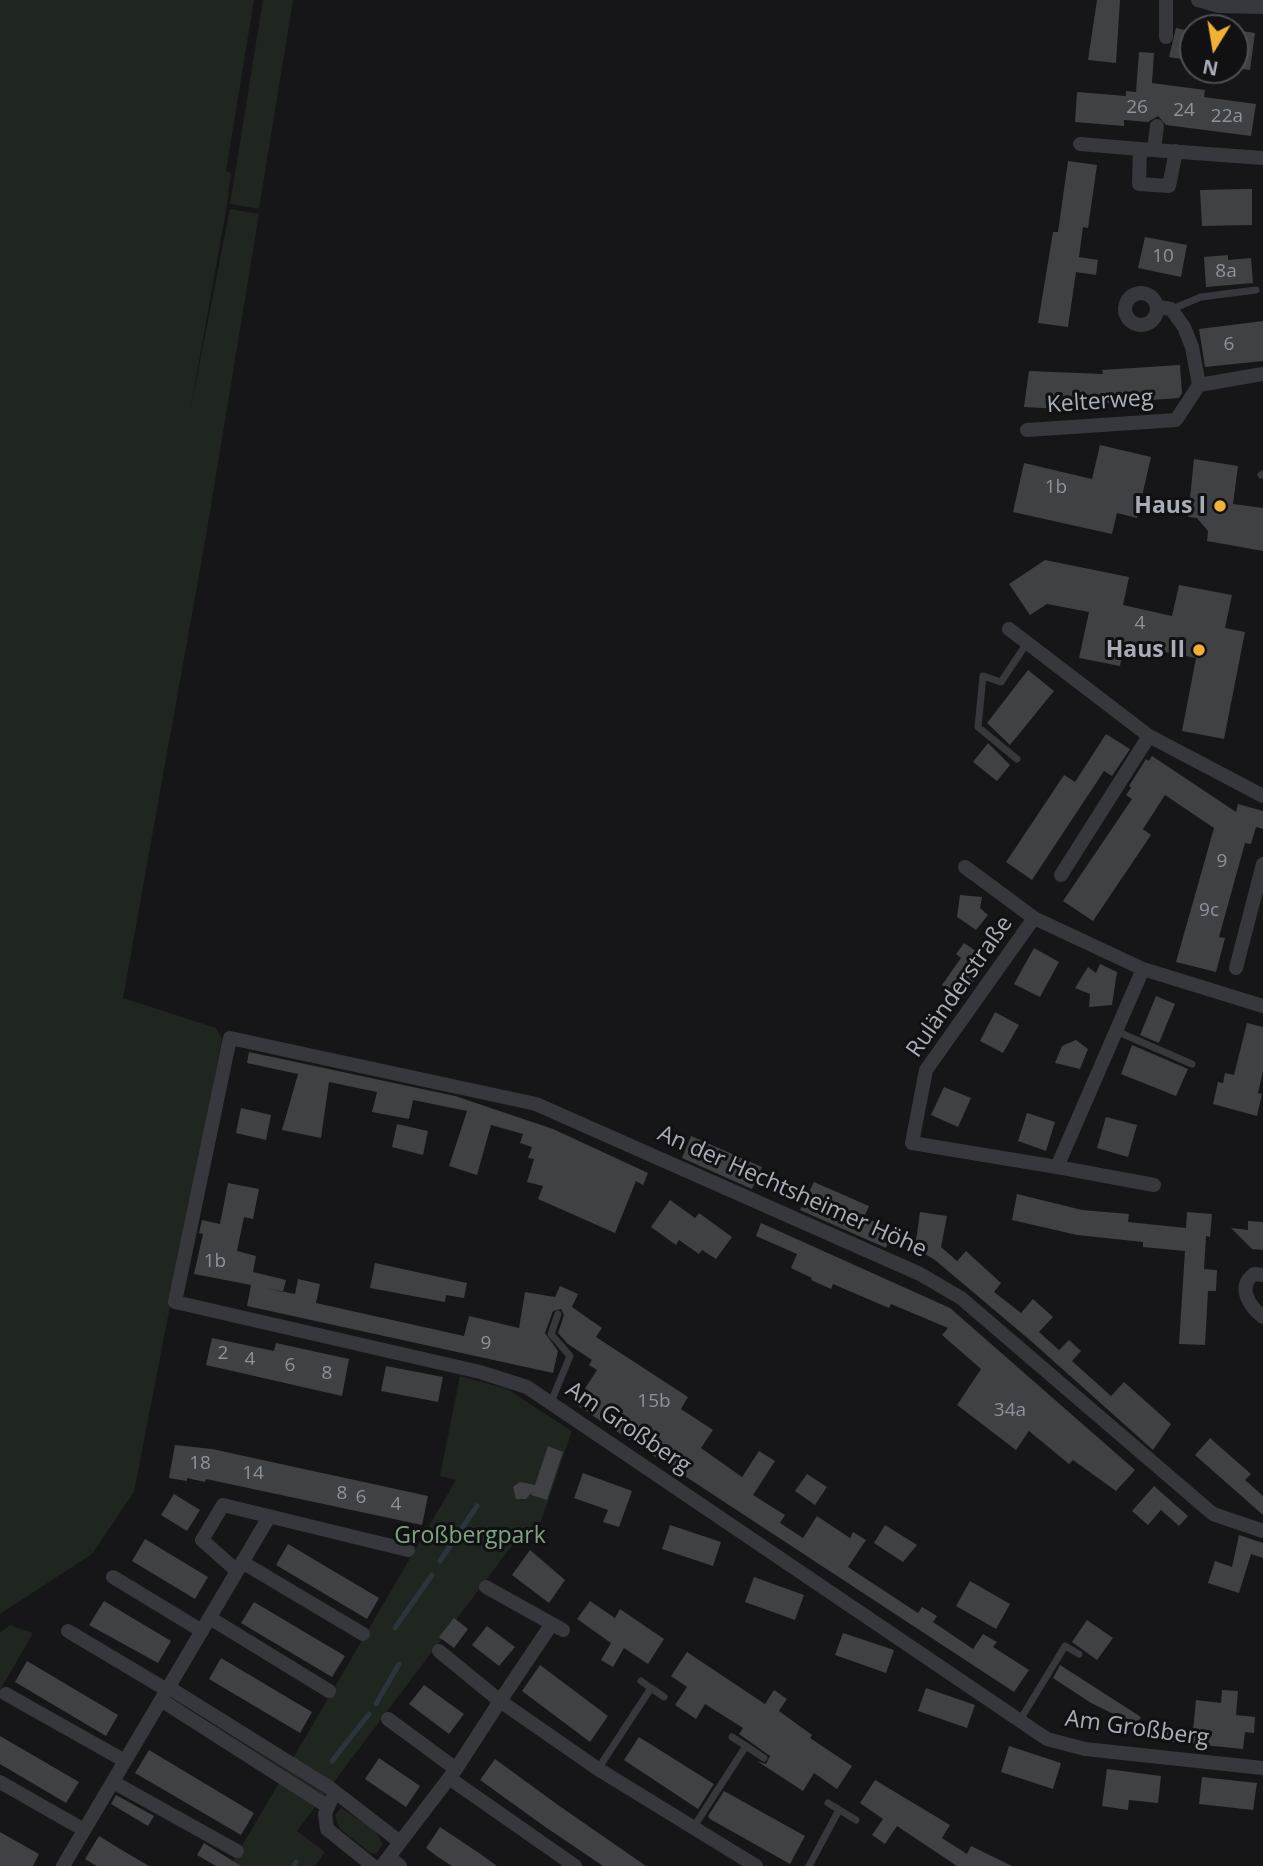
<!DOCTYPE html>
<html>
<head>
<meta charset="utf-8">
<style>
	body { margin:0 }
	#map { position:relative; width:1263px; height:1866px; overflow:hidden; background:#161618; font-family:"Open Sans",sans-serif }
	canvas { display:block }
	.north { position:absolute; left:1179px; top:14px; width:70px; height:70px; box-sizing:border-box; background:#111113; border:2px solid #4d4f55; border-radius:50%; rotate:191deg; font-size:19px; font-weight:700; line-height:28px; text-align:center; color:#a8adb8 }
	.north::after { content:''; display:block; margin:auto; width:24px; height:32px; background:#f2b134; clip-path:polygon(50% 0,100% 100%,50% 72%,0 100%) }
</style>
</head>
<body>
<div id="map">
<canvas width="1263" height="1866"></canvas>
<div class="north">N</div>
</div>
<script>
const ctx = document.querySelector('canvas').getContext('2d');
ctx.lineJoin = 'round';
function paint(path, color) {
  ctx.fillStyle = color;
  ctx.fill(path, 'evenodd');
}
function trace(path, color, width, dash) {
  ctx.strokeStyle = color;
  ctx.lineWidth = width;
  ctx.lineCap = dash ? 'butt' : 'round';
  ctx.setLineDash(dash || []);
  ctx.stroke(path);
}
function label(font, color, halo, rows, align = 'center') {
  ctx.font = font + ' "Open Sans",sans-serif';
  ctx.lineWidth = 6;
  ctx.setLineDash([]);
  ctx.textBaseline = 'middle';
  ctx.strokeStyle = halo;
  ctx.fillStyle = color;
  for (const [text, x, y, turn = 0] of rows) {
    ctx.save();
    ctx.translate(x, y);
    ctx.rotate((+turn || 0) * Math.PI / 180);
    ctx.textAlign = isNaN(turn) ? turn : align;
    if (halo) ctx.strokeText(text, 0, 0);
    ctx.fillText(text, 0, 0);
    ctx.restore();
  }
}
paint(new Path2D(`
	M0,0H254L226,171L231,173L227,205L190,412L230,209L259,214L206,536L123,998L216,1028L222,1039L134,1492L92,1554L0,1614Z
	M263,0H293L259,209L230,204Z
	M460,1376L507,1389L572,1431L537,1533L526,1527L297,1831L325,1852L315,1866H230L286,1771L199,1715L289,1765L456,1480L440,1476Z
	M10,1625L33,1633L0,1690V1633Z
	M341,1808L375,1830L383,1844L376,1854L370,1853L339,1828L335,1815Z`), '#1e261f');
trace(new Path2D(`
	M440,1561L477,1506
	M395,1628L432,1575
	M376,1704L399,1664
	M332,1761L369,1714
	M294,1866L296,1862`), '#2c353c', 5);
paint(new Path2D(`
	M1097,0H1120L1116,63L1088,60Z
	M1176,28L1193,32V61L1169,57Z
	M1235,30L1255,33L1250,70L1235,68Z
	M1139,52L1154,53L1152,83L1205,90L1204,97L1256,104L1251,136L1166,125L1158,116L1148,122L1124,120V126L1075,122L1077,92L1126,96V91L1136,92Z
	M1068,161L1097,165L1088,228L1083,227L1079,257L1098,260L1096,275L1076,272L1068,327L1038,323L1053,232H1058Z
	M1243,189H1252V225L1202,226L1200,190Z
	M1145,237L1187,245L1181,277L1138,268Z
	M1228,255V260L1251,258L1253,283L1206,287L1204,257Z
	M1263,321V361L1205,367L1199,329Z
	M1180,365L1182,393L1179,398L1083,405L1082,410L1024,407L1029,371L1103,374L1102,370Z
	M1100,445L1151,457L1137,518L1117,513L1112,534L1013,512L1024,463L1092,479Z
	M1194,459L1238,466L1233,504L1263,508V551L1207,541L1208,531L1197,518L1188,517Z
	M1045,560L1129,577L1123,605L1172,616L1179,585L1232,595L1225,628L1245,632L1224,739L1182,731L1196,658L1124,644L1120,666L1079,658L1089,612L1047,604L1030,615L1009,584Z
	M1028,670L1054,691L1010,745L987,723Z
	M1106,734L1130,749L1112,776L1104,771L1032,880L1006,862L1064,775L1075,782Z
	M988,743L1010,765L997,781L973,762Z
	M1152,756L1236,812L1238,804L1263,811V829L1256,827L1251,844L1245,843L1219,937L1225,938L1216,972L1176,962L1214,828L1165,795L1143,829L1151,835L1093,921L1063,901L1132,799L1126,795L1131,788L1129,786L1146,759L1149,761Z
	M960,895L982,897L980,908L988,915L976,930L957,917Z
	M964,943L989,960L961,999L942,985L961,958L956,954Z
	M1034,948L1059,962L1040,997L1014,984Z
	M1100,964L1117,972L1112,1005L1089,1007L1090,994L1075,988L1088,967L1096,973Z
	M1156,996L1175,1004L1159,1043L1140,1035Z
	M995,1012L1019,1025L1003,1053L980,1041Z
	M1247,1023L1263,1027V1071L1258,1093L1262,1094L1257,1116L1213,1104L1218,1082L1223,1083L1225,1073L1234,1075Z
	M1076,1040L1088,1049L1080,1069L1055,1063L1062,1046Z
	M1132,1045L1188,1069L1176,1096L1121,1074Z
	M249,1052L455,1096L553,1129L648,1173L643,1185L636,1181L615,1233L538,1199L543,1186L527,1182L534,1159L528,1158L532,1147L520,1143L523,1134L491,1125L477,1175L449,1166L467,1111L413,1100L409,1119L372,1112L377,1092L329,1082L321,1138L282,1130L298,1074L247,1063Z
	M944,1087L971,1098L958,1127L931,1115Z
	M241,1108L271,1115L266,1140L236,1133Z
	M1027,1113L1055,1122L1046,1151L1018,1141Z
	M1106,1117L1137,1125L1128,1157L1097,1148Z
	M397,1124L428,1131L423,1155L392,1147Z
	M691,1136L762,1167L752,1189L682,1158Z
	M814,1182L869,1206L864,1217L893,1230L886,1248L800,1210Z
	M228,1183L259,1189L253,1219L244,1217L237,1251L256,1256L253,1272L286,1280L283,1292L266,1288L295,1294L298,1279L320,1284L316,1303L464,1336L469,1316L519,1328L525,1292L555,1297L560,1286L578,1294L572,1307L602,1328L596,1337L688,1397L681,1409L713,1430L701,1448L742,1477L759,1451L775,1461L753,1495L785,1515L780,1523L803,1538L817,1516L850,1538L853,1532L866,1540L848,1567L918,1613L922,1607L937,1616L933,1622L973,1649L983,1634L997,1642L993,1647L1029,1670L1014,1692L575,1404L597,1370L589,1365L592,1360L568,1344L558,1333L564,1315L561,1309L553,1311L545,1333L558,1351L553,1373L247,1306L251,1285L194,1274L203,1234L199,1233L202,1220L220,1224Z
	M1017,1194L1082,1210L1129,1214L1128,1222L1186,1228L1187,1212L1212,1214L1210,1237L1206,1236L1204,1269L1217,1270L1216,1291H1208L1205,1345L1179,1344L1185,1251L1143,1247V1242L1077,1235L1012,1220Z
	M670,1200L695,1218L699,1213L732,1237L716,1259L702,1250L699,1254L679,1240L676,1245L651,1227Z
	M920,1212L947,1216L941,1247L957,1261L966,1251L1001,1283L994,1292L1021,1313L1033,1299L1053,1317L1039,1332L1059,1350L1069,1340L1081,1351L1072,1361L1111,1396L1124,1382L1171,1424L1153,1450L1031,1341L935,1260L915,1248Z
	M1248,1221L1263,1222V1250L1252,1249L1231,1228L1248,1230Z
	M761,1223L950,1308L1135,1470L1116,1491L1073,1460L1069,1464L1029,1431L1016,1450L957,1405L981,1369L942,1335L948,1328L891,1304L889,1308L833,1284L831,1289L811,1280L812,1278L791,1268L797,1254L756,1236Z
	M375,1263L467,1283L464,1298L446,1295L445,1302L370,1288Z
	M212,1338L274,1351L276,1343L349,1359L342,1396L206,1365Z
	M386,1366L443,1377L438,1402L381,1391Z
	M1210,1438L1251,1474L1245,1480L1263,1496V1515L1195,1455Z
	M175,1445L212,1449L428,1496L422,1525L206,1479L205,1482L187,1478V1481L169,1478Z
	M548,1446L563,1452L547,1500L531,1495L532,1492L526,1499H516L513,1487L520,1482L535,1485Z
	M583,1473L632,1491L619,1527L603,1522L608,1510L574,1498Z
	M807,1474L827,1487L815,1505L795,1491Z
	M1154,1486L1188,1516L1179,1526L1161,1510L1148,1525L1132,1511Z
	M174,1494L200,1510L187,1531L161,1515Z
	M670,1525L721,1542L713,1566L662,1549Z
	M885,1525L917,1545L903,1562L874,1543Z
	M1239,1535L1263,1543V1558L1251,1554L1239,1593L1208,1583L1215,1561L1232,1567Z
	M145,1539L208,1577L195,1599L132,1561Z
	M288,1544L379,1598L367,1619L276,1565Z
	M530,1550L565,1580L549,1603L512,1575Z
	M754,1577L804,1595L795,1620L745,1602Z
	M970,1581L1010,1604L996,1629L956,1606Z
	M104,1601L171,1641L158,1663L89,1625Z
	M590,1601L615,1618L620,1609L664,1639L648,1664L624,1648L613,1667L601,1660L611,1643L577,1619Z
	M254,1602L345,1656L332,1677L241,1623Z
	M454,1618L468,1629L454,1648L439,1637Z
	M1087,1620L1113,1638L1097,1660L1072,1642Z
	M487,1626L515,1647L499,1666L472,1645Z
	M843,1633L894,1650L886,1673L835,1655Z
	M687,1652L765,1704L774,1690L787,1699L779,1711L812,1735L810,1738L852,1766L837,1789L814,1773L803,1791L757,1761L766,1764L770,1756L739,1734L743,1728L705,1704L696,1719L675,1705L687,1687L671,1676Z
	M221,1658L312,1712L300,1733L209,1679Z
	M27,1661L118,1715L106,1736L15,1682Z
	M540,1665L608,1716L590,1742L522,1691Z
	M1060,1665L1141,1717L1136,1725L1091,1703L1053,1678Z
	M424,1685L464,1714L449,1734L409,1704Z
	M926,1688L975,1705L967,1728L918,1711Z
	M1222,1690L1238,1691L1236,1715L1255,1717L1254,1733L1245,1732L1243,1749L1163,1741L1164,1727L1193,1731L1196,1700L1221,1703Z
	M0,1736L79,1782L66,1803L0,1764Z
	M639,1737L714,1784L698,1809L624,1760Z
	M1009,1746L1061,1763L1053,1789L1001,1772Z
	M149,1750L254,1813L241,1835L135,1773Z
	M379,1758L420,1786L406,1807L365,1779Z
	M495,1759L558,1805L646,1866H603L544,1826L480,1780Z
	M1107,1769L1161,1776L1158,1803L1129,1800L1128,1810L1102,1806Z
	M1202,1777L1257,1783L1253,1810L1199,1804Z
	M875,1780L950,1825L942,1838L967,1854L971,1846L1012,1866H957L897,1826L885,1844L872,1835L883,1819L860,1803Z
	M724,1791L805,1836L790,1864L710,1819L708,1816Z
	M116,1795L154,1816L148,1826L111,1804Z
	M440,1827L479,1853L497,1866H452L438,1857L426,1848Z
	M0,1832L39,1854L33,1866H0Z
	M99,1836L125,1852L149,1866H97L85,1859Z
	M204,1843L241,1866H216L197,1855Z`), '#404145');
trace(new Path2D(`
	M1172,309L1201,297L1256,290
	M1261,475L1263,474
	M1017,759L978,727L983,676L1001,682L1027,643
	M1116,1031L1192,1064
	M551,1402L570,1356L551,1334L558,1314
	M641,1681L651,1688
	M1020,1720L1065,1646L1079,1654
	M732,1737L746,1746
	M598,1769L651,1688L664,1697
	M828,1803L856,1820
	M693,1828L746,1746L764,1758
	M809,1866L839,1810`), '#37383d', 7);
trace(new Path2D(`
	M1198,0L1219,6L1263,7
	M1166,37V0
	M1080,144L1140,149
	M1154,149L1157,126
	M1176,151L1169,186L1139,184L1140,149L1263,158
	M1125 309a16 16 0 1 1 32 0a16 16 0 1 1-32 0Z
	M1158,307L1171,309L1184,327L1192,347L1199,385L1263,374
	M1027,430L1176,420L1199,385
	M1009,629L1149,736L1263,796
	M965,867L1034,918
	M1061,875L1149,736
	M1236,968L1263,864
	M1143,969L1057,1167L912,1143L926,1070L1034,918L1143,969L1263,1006
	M1057,1167L1154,1185
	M1263,1275L1254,1274C1236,1287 1250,1307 1263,1317
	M1263,1531L1213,1514L961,1298L920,1274L536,1104L230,1038L175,1302L480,1372L527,1387L1047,1739L1085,1749L1263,1768
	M242,1562L363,1634
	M237,1571L202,1540L223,1505L408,1550
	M113,1577L202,1631
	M486,1587L563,1630
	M210,1618L329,1691
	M68,1631L167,1690
	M439,1651L500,1701L551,1625
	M168,1687L330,1788L400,1842
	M6,1694L125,1761
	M161,1700L327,1806
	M388,1719L456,1769
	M449,1778L575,1866
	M0,1782L84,1830
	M113,1782L237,1851
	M331,1800L325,1814L327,1829L373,1866
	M389,1857L400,1866
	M63,1866L269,1517
	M382,1866L456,1769L500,1701L598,1769L756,1866`), '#37383d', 14);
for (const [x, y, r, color] of [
	[1220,506,7,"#f2b134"],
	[1199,650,7,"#f2b134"]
]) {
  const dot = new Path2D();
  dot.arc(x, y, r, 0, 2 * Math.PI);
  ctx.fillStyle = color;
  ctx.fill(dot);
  trace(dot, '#111113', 2.5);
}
label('19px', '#8e929b', null, [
	["26",1137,108],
	["24",1184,111],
	["22a",1227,117],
	["10",1163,257],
	["8a",1226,272],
	["6",1229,345],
	["1b",1056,488],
	["4",1140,624],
	["9",1222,862],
	["9c",1209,911],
	["1b",215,1262],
	["9",486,1344],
	["2",223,1354],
	["4",250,1360],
	["6",290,1366],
	["8",327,1374],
	["15b",654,1402],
	["34a",1010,1411],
	["18",200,1464],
	["14",253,1474],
	["8",342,1494],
	["6",361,1498],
	["4",396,1505]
]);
label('23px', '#a8adb8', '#111113', [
	["Kelterweg",1100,402,-4],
	["Ruländerstraße",960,987,-55],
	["An der Hechtsheimer Höhe",792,1192,24],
	["Am Großberg",628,1428,34],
	["Am Großberg",1137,1729,8]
]);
label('bold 23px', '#a8adb8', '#111113', [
	["Haus I",1206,506],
	["Haus II",1185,650]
], 'right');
label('23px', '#7fa381', '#111113', [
	["Großbergpark",470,1536]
]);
</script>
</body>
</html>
